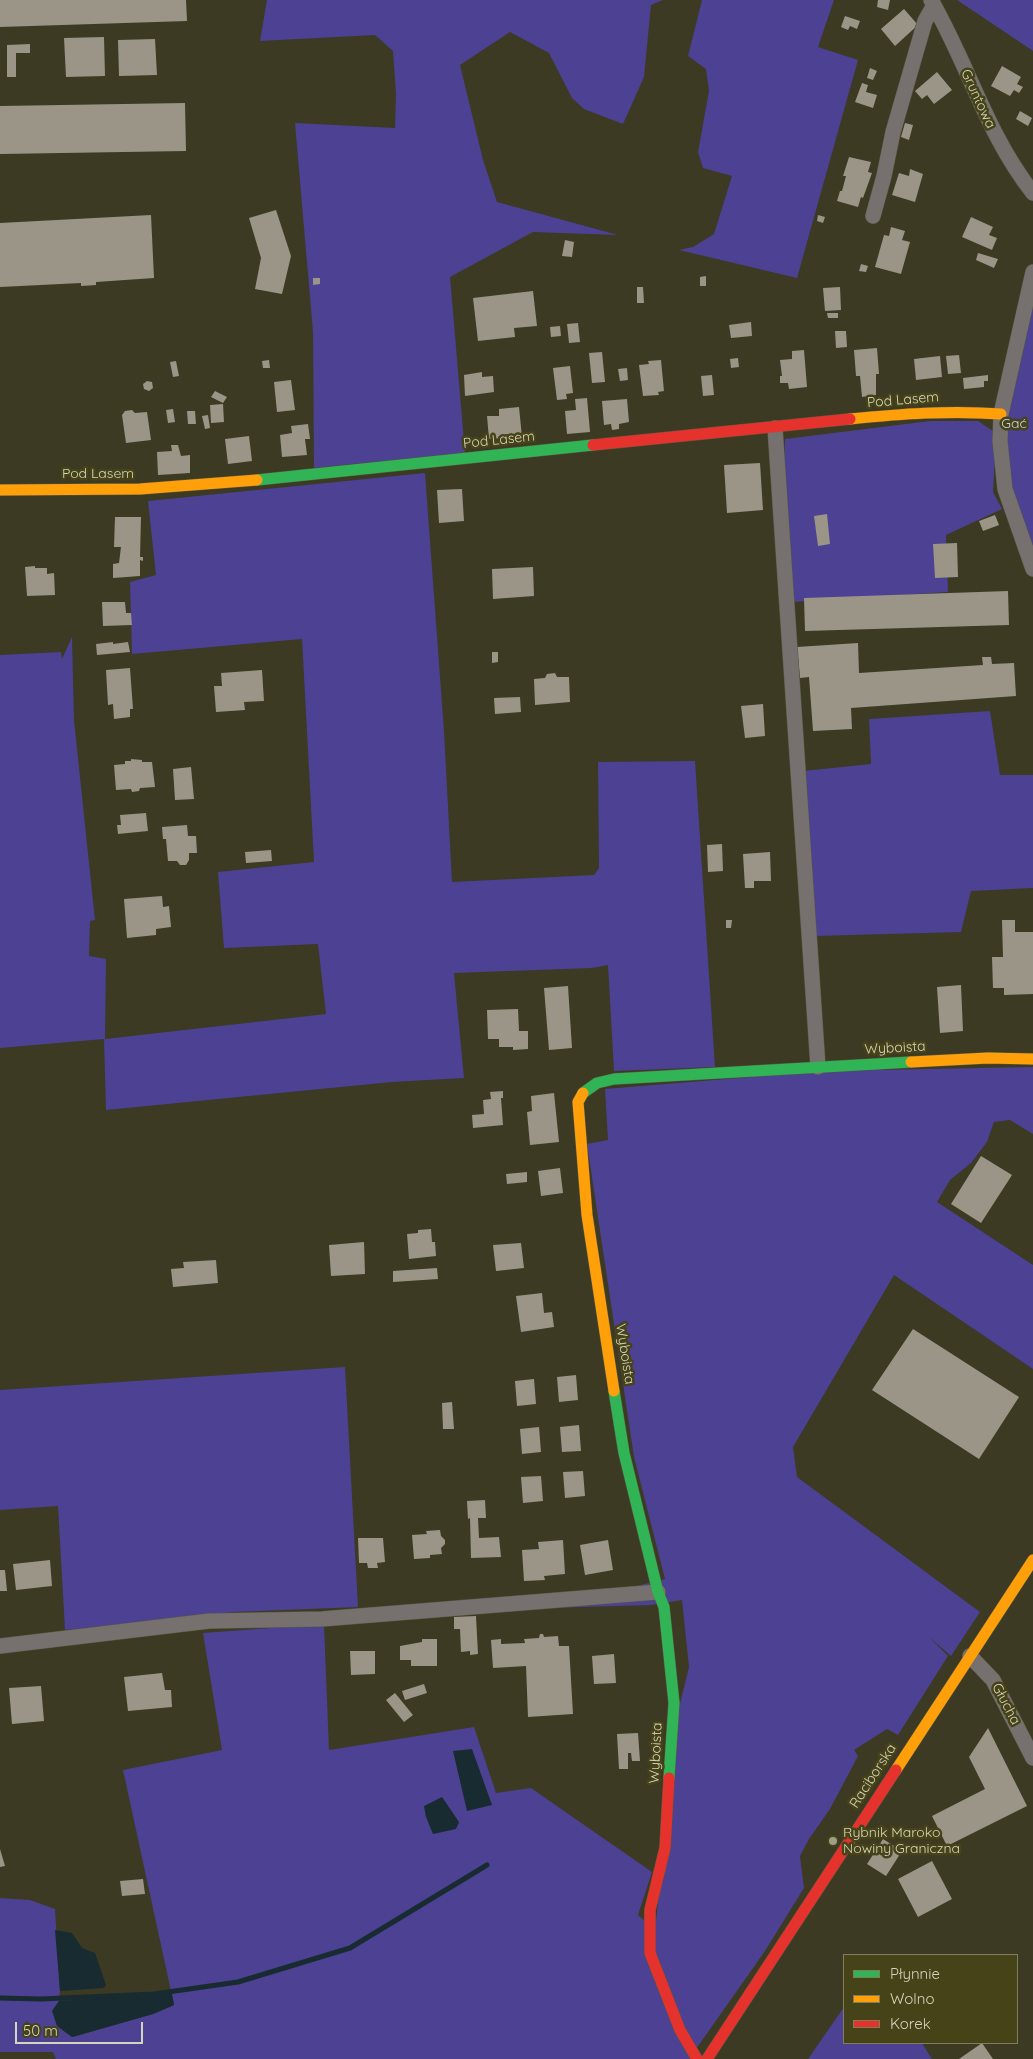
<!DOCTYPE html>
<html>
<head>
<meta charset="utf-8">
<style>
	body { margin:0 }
	#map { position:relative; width:1033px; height:2059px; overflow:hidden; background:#3c3a22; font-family:Quicksand,sans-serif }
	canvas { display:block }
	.legend { position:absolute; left:843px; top:1954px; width:175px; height:90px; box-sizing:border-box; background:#464318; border:1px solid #7f7d5a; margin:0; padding:6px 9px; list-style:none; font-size:15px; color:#d5d4bd }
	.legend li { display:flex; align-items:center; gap:10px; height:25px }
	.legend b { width:25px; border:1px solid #7f7d5a }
	.scale { position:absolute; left:15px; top:2022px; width:128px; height:22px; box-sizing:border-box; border:2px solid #d5d4bd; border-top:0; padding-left:6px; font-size:15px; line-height:18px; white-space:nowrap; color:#d5d4bd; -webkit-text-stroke:4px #464318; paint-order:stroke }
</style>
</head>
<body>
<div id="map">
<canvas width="1033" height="2059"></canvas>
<ul class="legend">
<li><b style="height:6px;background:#30b455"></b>Płynnie</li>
<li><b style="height:6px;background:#ff9f0a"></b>Wolno</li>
<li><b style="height:6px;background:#e5322d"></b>Korek</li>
</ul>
<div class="scale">50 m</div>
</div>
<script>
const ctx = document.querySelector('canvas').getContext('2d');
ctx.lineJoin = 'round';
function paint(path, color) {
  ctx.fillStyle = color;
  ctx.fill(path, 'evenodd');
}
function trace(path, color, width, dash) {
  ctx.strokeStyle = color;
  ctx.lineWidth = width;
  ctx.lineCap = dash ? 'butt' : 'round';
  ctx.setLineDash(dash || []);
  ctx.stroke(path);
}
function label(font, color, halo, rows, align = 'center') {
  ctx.font = font + ' Quicksand,sans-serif';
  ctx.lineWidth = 5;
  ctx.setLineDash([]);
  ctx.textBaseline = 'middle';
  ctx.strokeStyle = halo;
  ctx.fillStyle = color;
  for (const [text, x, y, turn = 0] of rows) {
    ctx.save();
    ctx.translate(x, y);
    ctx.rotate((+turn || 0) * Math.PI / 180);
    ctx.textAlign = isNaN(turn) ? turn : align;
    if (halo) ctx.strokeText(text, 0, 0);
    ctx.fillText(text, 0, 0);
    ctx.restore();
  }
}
paint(new Path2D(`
	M267,0H663L651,5L644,77L623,124L584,109L572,98L549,53L510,32L460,65L483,160L497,202L618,235L533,232L450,277L465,453L314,468L313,332L295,123L395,128L396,93L393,51L375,35L260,41Z
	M702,0H834L818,47L858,60L797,278L679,250L693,247L714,234L732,176L703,168L698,152L709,91L706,69L688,56Z
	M957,0H1033V51Z
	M1033,280V573L996,438L993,492L1002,509L946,535L948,592L792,602L784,481L785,439L930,421H978L996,433Z
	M425,473L444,731L452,882L594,875L599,868L598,762L695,761L715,1067L614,1071L608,965L592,968L454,973L464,1078L392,1082L106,1110L104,1039L0,1048V655L61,652L62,659L72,637L74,720L95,920L90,921L89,956L106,959L105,1039L326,1014L318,944L224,948L218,872L314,862L302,639L132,654L130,582L156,575L148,501Z
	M990,711L1000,775H1033V888L971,891L961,932L815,936L803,771L871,764L869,719Z
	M1033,1067V1134L1010,1120L994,1122L987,1142L971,1163L950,1180L937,1202L1033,1265V1369L894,1275L793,1447L797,1477L980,1612L951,1656L929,1637L948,1656L898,1735L887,1729L854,1750L858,1756L830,1809L809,1839L800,1856L804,1888L765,1951L689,2059H56L53,2052H0V1898L30,1900L55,1909L60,1991L59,2001L53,2010C57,2025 58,2028 73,2037L153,2014L174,2005L123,1770L222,1750L203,1633L324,1624L329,1750L474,1727L496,1793L531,1788L652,1872L638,1915L655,1930L678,1712L689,1667L682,1600L651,1605L548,1608L665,1579L634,1457L587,1144L608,1140L605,1089L823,1071Z
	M345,1367L358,1607L235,1612L65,1630L58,1506L0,1510V1390Z
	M844,2007V2043H922L932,2059H808Z`), '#4c4192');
paint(new Path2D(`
	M472,1749L492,1805L467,1811L453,1751Z
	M442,1797L459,1822L456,1829L433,1834L426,1817L424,1806Z
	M55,1930L72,1933L82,1948L95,1953L106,1985L104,1988L60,1991Z
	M172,1994L174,2005L153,2014L72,2037L57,2026L52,2011L59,2001Z`), '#182b30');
trace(new Path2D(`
	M0,1998L41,1999L154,1994L238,1982L350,1948L487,1865`), '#182b30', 5);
paint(new Path2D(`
	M0,0H186L187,21L0,27Z
	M878,0H890L888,10L877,7Z
	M904,9L918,25L895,46L881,29Z
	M845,16L860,21L857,29L850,26L848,30L841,27Z
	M104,37L105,76L66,77L64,38Z
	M155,39L157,75L119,76L118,40Z
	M30,44V53H16V77H7V45Z
	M1002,66L1021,77L1017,84L1023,87L1019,93L1014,90L1010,96L991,86Z
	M870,68L877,71L873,80L867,78Z
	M937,72L952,90L934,104L927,95L922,99L915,91Z
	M862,83L868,85L866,92L877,95L873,108L855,102Z
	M185,103L186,151L0,154V106Z
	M1020,111L1032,118L1028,126L1016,119Z
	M905,123L913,125L909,140L901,137Z
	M849,157L871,162L868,172L872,173L863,198L861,197L858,207L837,201L840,191H842L846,176H843Z
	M910,169L923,174L915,202L892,195L899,173L909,176Z
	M276,210L291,256L282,294L255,289L261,258L249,218Z
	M151,215L154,278L96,282V285L81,286V283L0,287V223Z
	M818,215L825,217L823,223L817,221Z
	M971,217L993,227L989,235L997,238L992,250L962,237Z
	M891,227L905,231L902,240L910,242L901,274L875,267L884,235L889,236Z
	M565,240L574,242L572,257L562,256Z
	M978,253L998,259L994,268L976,260Z
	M861,264L868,266L866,272L859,271Z
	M706,276V286H700V277Z
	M313,278H320V284L313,285Z
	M637,287H643L644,303H637Z
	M840,287L841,310L825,311L823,288Z
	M533,291L537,326L514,328L515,337L478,341L473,298Z
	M827,313H838V318H828Z
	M751,322L752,336L731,338L729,325Z
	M578,323L580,342L569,343L567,324Z
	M560,326L561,336L551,337L550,327Z
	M835,331H846L847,347L836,348Z
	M877,348L879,374H876V395L862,397L860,376H856L854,350Z
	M804,350L807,387L789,389L788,383H780V376H782L780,360L792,359V351Z
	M602,352L605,382L592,383L589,353Z
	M959,355L961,373L948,374L946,356Z
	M940,356L942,377L916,380L914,359Z
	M738,358L739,367L731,368L730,359Z
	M269,360L270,368H263L262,361Z
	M661,360L664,391L658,392L659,395L643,396L639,365L649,364L648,361Z
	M176,361L179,376L173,377L170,362Z
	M570,366L573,393L566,394L567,399L557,400L553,368Z
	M627,368L628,380L620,381L618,369Z
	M482,372V377L493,376L494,392L465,396L464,375Z
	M712,375L714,395L703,396L701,376Z
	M988,375V381H984V387L964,389L963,378Z
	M291,380L295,410L277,412L274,382Z
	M147,381L152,382L153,388L149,391L144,389L143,384Z
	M215,391L227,397L223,403L211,397Z
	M587,398L590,432L567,434L565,411L576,410L575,399Z
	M627,399L629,422L619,424V429L612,430L611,424L604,425L602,401Z
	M223,404L224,422L211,423L210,405Z
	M519,407L522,437L489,439L487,416H499V409Z
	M173,409L175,422L168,423L166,410Z
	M132,410L135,413L147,412L151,440L126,443L122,415L125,411Z
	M187,411H195L196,424H188Z
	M208,415L210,428L205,429L202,416Z
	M308,424L310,439H305L307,455L282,457L280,435L292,433L291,426Z
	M249,436L252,461L228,464L225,439Z
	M171,445H178L181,456L190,455V473L158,475L157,452L172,451Z
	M760,463L763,510L727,513L724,465Z
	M462,489L464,521L439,523L437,490Z
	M827,514L830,544L818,546L814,516Z
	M995,515L999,525L983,531L979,521Z
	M115,517H141L140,557H143V561L140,560V576L113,578V564L119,563L121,547H114Z
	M957,543L958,577L935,578L933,544Z
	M35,566V568H47V574L54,573L55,595L27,596L25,567Z
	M533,567L534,596L493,599L492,569Z
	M1008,591L1009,625L805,631L804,598Z
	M102,602H125L126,613H131L132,625L103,626Z
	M113,642V644L128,642L130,652L97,655L96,644Z
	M858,643L859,673L983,665L982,657H991L992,664L1014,663L1016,696L851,708L852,729L813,731L809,677L800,678L797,647Z
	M492,652H498V662L492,663Z
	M130,668L133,709H130V717L114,719L113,704L108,705L106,670Z
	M262,670L264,701L244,702L245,710L216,712L214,686H222L221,673Z
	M555,673L557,677H569L570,702L535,705L534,679L545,678L547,674Z
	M520,697L521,712L495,714L494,698Z
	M763,704L765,736L745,738L741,706Z
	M131,759L142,760V762H152L155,787L140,788L139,791L132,792L131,789L116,790L114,765L125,764V761H131Z
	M191,767L194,799L175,800L173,769Z
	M146,813L148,831L118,834L117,825H121L120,815Z
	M187,825L188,836H196L197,853H189V860L186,865H180L177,861H168L166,839H163L162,827Z
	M722,844L723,871L708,872L707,845Z
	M271,850L272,861L246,863L245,852Z
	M770,852L771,881H754V888H745L743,854Z
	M162,896L163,907L169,906L171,927L156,929V935L127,938L124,899Z
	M726,920H732L731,928H726Z
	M1002,920H1015V932H1033V994L1004,995V988H993L992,957H1003Z
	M961,985L963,1031L940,1033L937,987Z
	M568,986L572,1048L549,1050L544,988Z
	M518,1009L519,1031H528V1049L513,1050V1047H499V1039H488L487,1010Z
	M503,1091V1098H501L503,1125L473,1128L472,1115L484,1114L483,1100L491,1099L490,1092Z
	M554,1093L559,1142L530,1145L527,1112L532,1111L531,1096Z
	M981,1156L1012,1175L981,1223L951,1204Z
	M560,1168L563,1193L541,1196L538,1171Z
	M527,1172V1182L507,1184L506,1174Z
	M431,1229L432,1242H435L436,1256L409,1259L407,1234L418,1233V1230Z
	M364,1242L365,1274L331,1276L329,1245Z
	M521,1243L524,1268L496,1271L493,1245Z
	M216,1260L218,1283L173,1287L171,1269L184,1268L183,1262Z
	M437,1268L438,1279L393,1282V1271Z
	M542,1293L544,1313L552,1312L554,1327L521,1332L516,1296Z
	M913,1329L1019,1397L979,1459L872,1390Z
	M576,1375L578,1400L559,1402L557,1377Z
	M534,1379L536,1404L517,1406L515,1381Z
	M452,1402L454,1429H443L442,1403Z
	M579,1425L581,1451L562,1452L560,1427Z
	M539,1427L541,1452L522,1454L520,1429Z
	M583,1471L585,1496L565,1498L563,1472Z
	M541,1476L543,1501L523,1503L521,1477Z
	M485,1500L486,1518H478L479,1538L499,1537L501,1557L471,1558L470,1518L468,1519L467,1501Z
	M440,1530L441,1536L445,1540V1544L441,1548L442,1554L430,1555V1558L414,1559L412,1535L427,1534L426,1531Z
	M358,1538H383L385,1562L377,1563L378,1568H368L367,1563H359Z
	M563,1540L565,1574L544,1576L545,1580L524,1581L522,1550L539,1549L538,1542Z
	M608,1540L613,1570L585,1575L580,1545Z
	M50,1560L52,1586L16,1590L13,1564Z
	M0,1570H5L7,1591H0Z
	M476,1616L478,1654L470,1655V1651L461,1652L460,1629H454V1617Z
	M540,1634H543L544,1637L558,1636L559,1646H569L573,1714L528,1717L526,1666L493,1668L491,1640L501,1639V1644L525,1643L524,1639L539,1638Z
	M422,1639H437V1666H411V1660H400V1646L422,1642Z
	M350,1651H375V1674L351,1675Z
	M614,1654L616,1683L594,1684L592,1656Z
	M162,1673L165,1690H171L172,1707L128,1711L124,1677Z
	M424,1684L427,1693L405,1700L402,1691Z
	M41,1686L44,1721L12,1724L9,1688Z
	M395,1693L413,1715L404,1722L386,1700Z
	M988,1728L1027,1806L947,1846L932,1816L985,1789L969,1757Z
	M638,1733L640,1761H632L631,1753H628V1769H619L617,1734Z
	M883,1839L902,1851L886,1876L867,1864Z
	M0,1849L5,1866L0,1867Z
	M932,1861L952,1899L918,1917L898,1879Z
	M143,1879L145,1894L122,1896L120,1881Z
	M982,2043L993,2059H959Z`), '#9b9588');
const street = new Path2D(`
	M931,0C968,64 987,135 1033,193
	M873,216L884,176L893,132L925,21L934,5
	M1033,272L1001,414L1000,441L1005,489L1033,569
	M775,428L818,1067
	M0,1646L209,1621L322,1619L658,1592
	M970,1656L993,1680L1033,1758`);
const fast = new Path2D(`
	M257,480L593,445
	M583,1093L597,1083L614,1079L911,1062
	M614,1391L624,1453L658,1592L664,1607L674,1703L669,1778`);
const slow = new Path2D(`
	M850,419C900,414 950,410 1001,414
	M0,490L140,489L257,480
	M911,1062L988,1058L1033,1059
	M583,1093L578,1102L587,1215L614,1391
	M896,1770L1033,1560`);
const jam = new Path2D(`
	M593,445L850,419
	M669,1778L665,1848L650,1910V1953L680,2030L697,2059
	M707,2059L896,1770`);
trace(street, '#585743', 16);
trace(fast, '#585743', 12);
trace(slow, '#585743', 12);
trace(jam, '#585743', 12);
trace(street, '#76706f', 15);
trace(fast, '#30b455', 11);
trace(slow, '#ff9f0a', 11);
trace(jam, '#e5322d', 11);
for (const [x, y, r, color] of [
	[833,1841,5,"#9f9e87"]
]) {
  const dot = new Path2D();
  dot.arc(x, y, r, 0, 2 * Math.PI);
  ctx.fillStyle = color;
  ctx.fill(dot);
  trace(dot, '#464318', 2);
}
label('14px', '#d5d4bd', '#464318', [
	["Gruntowa",978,99,65],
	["Pod Lasem",903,400,-5],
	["Pod Lasem",499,440,-6],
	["Pod Lasem",98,474],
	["Wyboista",895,1048,-3],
	["Wyboista",625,1354,81],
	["Głucha",1006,1704,62],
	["Wyboista",656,1753,-87],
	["Raciborska",873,1776,-57]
]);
label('14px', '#cecee9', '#464318', [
	["Gać",1014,424]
]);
label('14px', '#d5d4bd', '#464318', [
	["Rybnik Maroko",843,1833],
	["Nowiny Graniczna",843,1849]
], 'left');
</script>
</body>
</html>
